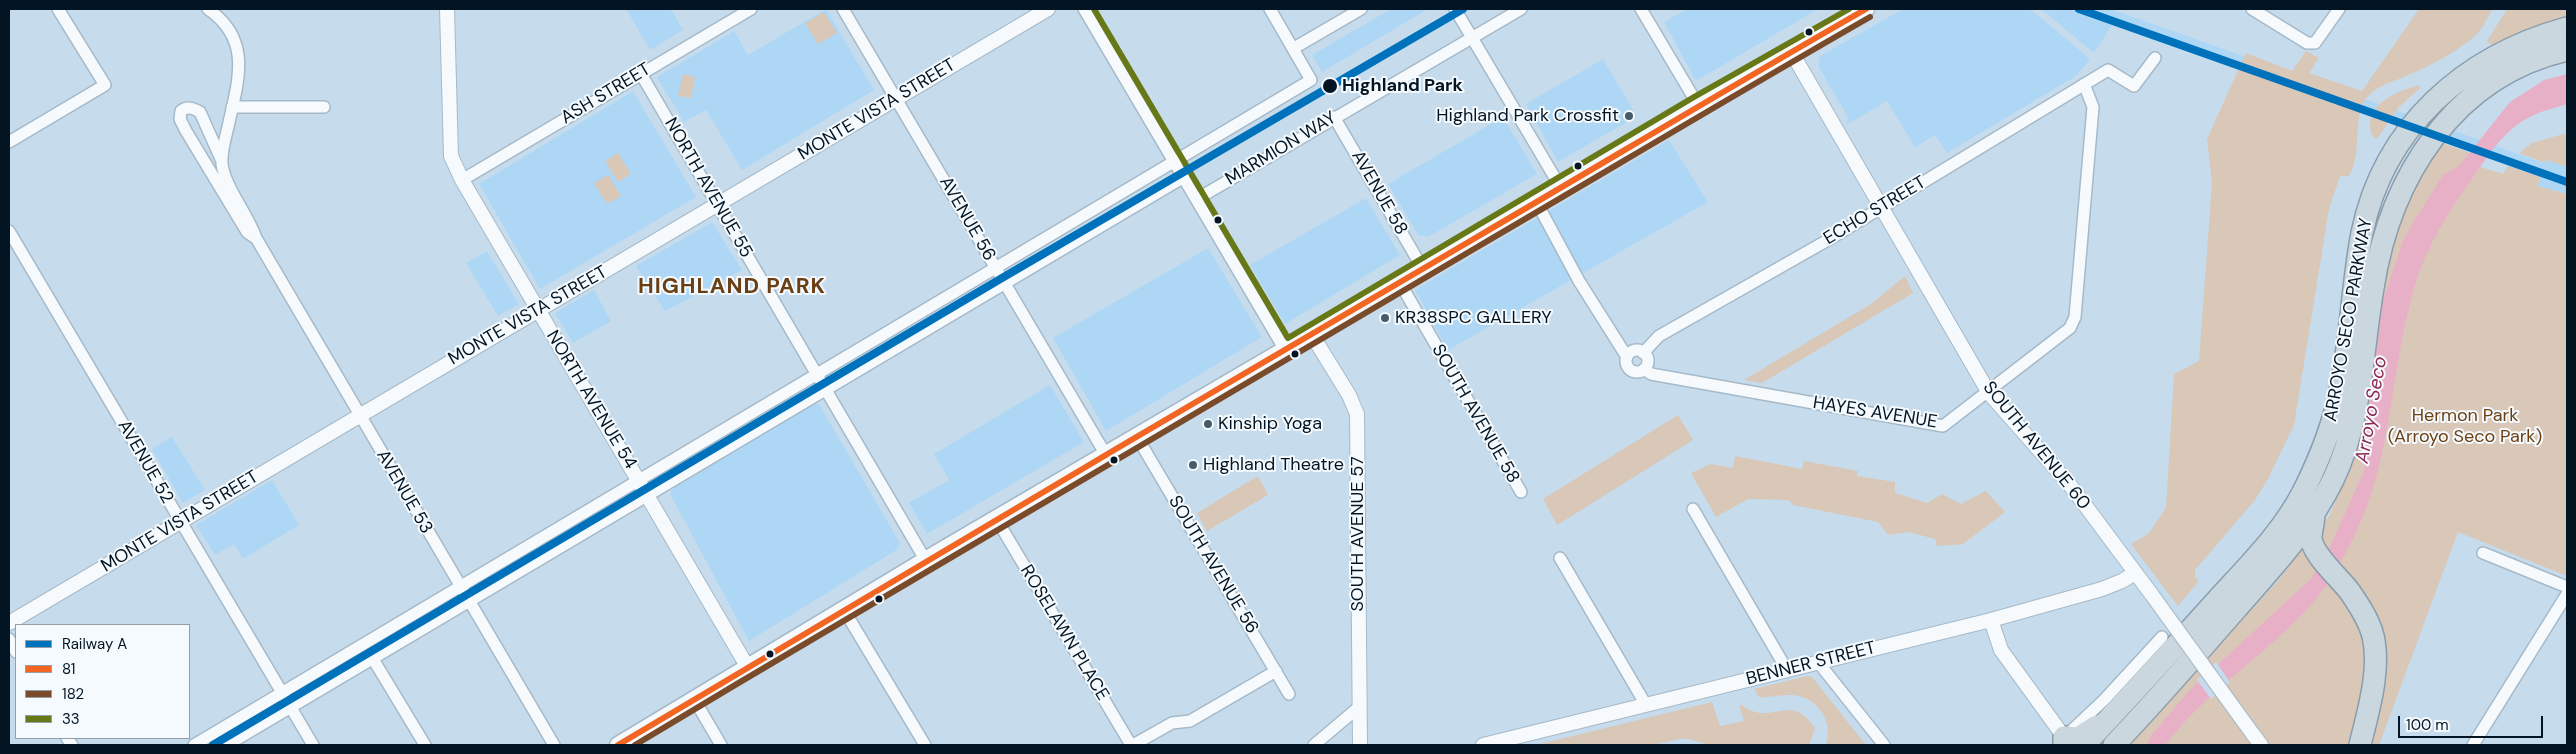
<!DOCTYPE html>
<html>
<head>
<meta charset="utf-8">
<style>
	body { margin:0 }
	#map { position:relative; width:2576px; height:754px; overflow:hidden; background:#c6dced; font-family:"DM Sans",sans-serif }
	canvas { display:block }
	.frame { position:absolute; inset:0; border:10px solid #031522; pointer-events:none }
	.legend { position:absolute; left:15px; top:624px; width:175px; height:115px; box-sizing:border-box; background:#f5fafe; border:1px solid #949ea6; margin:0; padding:6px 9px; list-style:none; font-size:15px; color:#031522 }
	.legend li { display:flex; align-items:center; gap:10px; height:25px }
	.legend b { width:25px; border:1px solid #949ea6 }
	.scale { position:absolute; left:2398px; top:716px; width:145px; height:22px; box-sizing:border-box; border:2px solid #031522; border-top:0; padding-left:6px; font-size:15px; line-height:18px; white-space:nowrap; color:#031522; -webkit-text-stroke:4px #f5fafe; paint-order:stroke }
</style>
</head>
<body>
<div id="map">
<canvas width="2576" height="754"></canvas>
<div class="frame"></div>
<ul class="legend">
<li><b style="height:6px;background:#0072bc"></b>Railway A</li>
<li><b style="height:6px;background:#f26522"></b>81</li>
<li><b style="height:6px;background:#7a4b2a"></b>182</li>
<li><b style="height:6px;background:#677816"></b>33</li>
</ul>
<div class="scale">100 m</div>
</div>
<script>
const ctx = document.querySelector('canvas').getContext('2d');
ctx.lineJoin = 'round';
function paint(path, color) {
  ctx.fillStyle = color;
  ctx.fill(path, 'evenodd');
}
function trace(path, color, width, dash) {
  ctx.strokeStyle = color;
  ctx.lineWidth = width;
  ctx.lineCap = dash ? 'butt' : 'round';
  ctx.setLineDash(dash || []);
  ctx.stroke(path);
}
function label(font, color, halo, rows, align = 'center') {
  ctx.font = font + ' "DM Sans",sans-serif';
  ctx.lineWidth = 4;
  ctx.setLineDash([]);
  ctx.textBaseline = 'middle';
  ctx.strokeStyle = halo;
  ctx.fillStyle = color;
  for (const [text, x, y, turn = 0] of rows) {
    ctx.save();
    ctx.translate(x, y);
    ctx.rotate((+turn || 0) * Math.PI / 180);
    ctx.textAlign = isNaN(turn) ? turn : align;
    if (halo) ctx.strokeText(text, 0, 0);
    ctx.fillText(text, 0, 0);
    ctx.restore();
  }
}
paint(new Path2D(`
	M626,9H671L683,30L650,50Z
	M826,9L874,90L742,170L706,110L684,122L657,77L734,31L748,55Z
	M1391,9H1428L1322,72L1312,55Z
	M1687,9H1818L1696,81L1664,22Z
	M1903,9H2030L2090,59L2076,76L1947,153L1935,135L1915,147L1887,101L1846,125L1848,117L1818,66L1820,56Z
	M2041,9H2111L2544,163L2546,160L2567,167V194L2538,186L2540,177L2112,25L2094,53Z
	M1603,59L1637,116L1558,162L1526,104Z
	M633,91L696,197L540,289L479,184Z
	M1503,117L1537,174L1428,237L1418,235L1388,184Z
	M1669,140L1708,202L1448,350L1415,290Z
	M1366,198L1400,255L1285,324L1250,265Z
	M712,222L742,270L665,311L636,266Z
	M1208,248L1262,337L1106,431L1053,338Z
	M487,251L519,304L498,316L466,263Z
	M594,290L611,321L573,343L555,313Z
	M1050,385L1084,442L927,534L909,503L949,480L934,454Z
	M812,403L819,404L900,543L898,549L749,641L670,494L674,486Z
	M172,437L205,490L183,503L152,449Z
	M272,480L299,525L243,559L234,544L215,555L196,525Z`), '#aed7f6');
paint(new Path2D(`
	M2419,9H2492C2488,17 2483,28 2476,35C2458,51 2429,67 2406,76C2393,82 2379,85 2369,95C2350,116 2364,151 2349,176H2340L2329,209L2294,425L2268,479L2255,500L2195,570V577L2199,581L2178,606L2131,544L2148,534L2166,508L2174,374L2199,361L2212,183L2207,139L2246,53L2292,71L2306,51L2319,58L2309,73L2362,91Z
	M2507,9H2567V16L2518,33L2491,45L2487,41Z
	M824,12L837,33L818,44L805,23Z
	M683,74L695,77L691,98L678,96Z
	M2419,85L2420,88L2399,107L2377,139L2373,137C2360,105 2396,92 2419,85Z
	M2567,133V167L2546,160L2545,163L2519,153L2532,143Z
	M2439,142L2470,153L2464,162L2503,174L2508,166L2540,177L2538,186L2567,194V576L2458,532L2379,745H2125L2277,582L2329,516L2351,468L2362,429L2380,300L2404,207Z
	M618,153L631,174L618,182L605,161Z
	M608,175L621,196L607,204L594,183Z
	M1905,276L1913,293L1762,383L1744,380L1871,304Z
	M1678,415L1693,440L1557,525L1543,499Z
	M1735,456L1802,469L1804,461L1858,471L1857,476L1895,482V493L1927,503L1942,494L1961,504L1986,491L2005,512L1963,544L1937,546L1935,539L1909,532L1888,535L1878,522L1793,505L1789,500L1748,499L1716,517L1691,473L1711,464L1733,468Z
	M1258,476L1268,495L1207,531L1197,513Z
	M1807,676L1812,677L1866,745H1826C1833,725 1821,701 1799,696C1786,693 1772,698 1759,697L1754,689Z
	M1712,702L1720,726L1744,721L1739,706L1742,705C1767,724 1779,702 1802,714C1807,717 1811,724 1815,728L1810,743L1806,745H1708L1690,739H1680L1652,745H1536Z`), '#d9c7b7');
paint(new Path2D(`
	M2567,74V104C2555,108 2541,111 2530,117C2502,131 2486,159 2469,183C2447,214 2426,248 2415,285C2388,375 2394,468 2346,552C2337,568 2327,585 2316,599C2270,653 2208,689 2165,745H2147L2151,736L2190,690L2311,579L2331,545L2364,471L2374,356L2383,300L2403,241L2413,223L2443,175L2459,166L2510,102L2544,80Z`), '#e8b0c7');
paint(new Path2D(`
	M2216,662L2230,682L2211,699L2197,680Z`), '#c6dced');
const minor = new Path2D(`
	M208,9C253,40 238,81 228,127C225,139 221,152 222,164C225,188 248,214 256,238L554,745
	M843,9L1106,455
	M1084,9L1285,350
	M1455,9L1561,188
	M1641,9L1698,105
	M2252,9L2307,43H2315L2339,9
	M1294,48L1361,9
	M641,74L926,561
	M232,107H324
	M1334,117L1423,269
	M9,142L105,85L58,9
	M221,159L200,112C193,108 187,106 181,111L180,119L186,131L247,232L254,237
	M462,180L751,9
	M1197,199L1521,9
	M1537,203L1579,281L1627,357
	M9,231L313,745
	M1400,283L1521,492
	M1626 361a11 11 0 1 1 22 0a11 11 0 1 1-22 0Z
	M1643,353L1659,336L1828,240L2108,70L2134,86L2155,58
	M1644,369L1651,374L1943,426L2070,328L2075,317L2093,107L2084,84
	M1137,437L1289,694
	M1693,509L1787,670
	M997,520L1131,745
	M2483,553L2567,587
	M1560,558L1646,705
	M844,610L925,745
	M9,639L16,652
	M373,659L425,745
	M1818,662L1884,745
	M694,699L721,745
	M2069,733L2104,700L2162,637
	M67,738L72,745
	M194,745L1311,80L1270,9
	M227,745L1184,177
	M1133,745L1172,723L1190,721L1276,671
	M1314,745L1359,707
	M2473,745L2567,594`);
const tertiary = new Path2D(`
	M447,9L451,156L462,180L747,666
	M1792,53L1989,393L2070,485L2152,595
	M1312,335L1349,395L1357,414L1360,745
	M1991,620L2001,650L2064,737
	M9,623L1048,9
	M2252,733L2261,745
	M1483,745L1991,620L2102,589L2122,581L2135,573`);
const secondary = new Path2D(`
	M618,745L937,553L1561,188L1698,105L1866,9`);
const motorway = new Path2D(`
	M2314,513C2314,521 2312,528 2311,536C2310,553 2340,578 2350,592C2359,605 2369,620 2373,636C2381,670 2368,712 2360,745
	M2064,745V737L2078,738L2097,726
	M2084,745C2129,698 2173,649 2217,600C2248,566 2283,532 2304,490C2320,458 2333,425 2340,391C2351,339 2352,285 2362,233C2384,126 2465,56 2567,28
	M2114,745C2156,701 2196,655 2236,609C2272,568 2309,529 2333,480C2362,420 2362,352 2373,288C2390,178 2453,76 2567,50`);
trace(minor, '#a6b9c8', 14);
trace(tertiary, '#a6b9c8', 16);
trace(secondary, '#a6b9c8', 19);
trace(motorway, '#8a9dac', 24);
trace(minor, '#f6fafc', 11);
trace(tertiary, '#f6fafc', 14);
trace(secondary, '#f6fafc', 16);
trace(motorway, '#cbd7df', 21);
const tertiaryBridge = new Path2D(`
	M2152,595L2252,733`);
trace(tertiaryBridge, '#a6b9c8', 16, []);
trace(tertiaryBridge, '#f6fafc', 14);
trace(new Path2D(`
	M618,745C903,574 1190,405 1477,237C1607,161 1735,84 1866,9`), '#f26522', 6);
trace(new Path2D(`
	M635,745C915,577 1196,411 1479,246C1609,170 1739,92 1870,17`), '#7a4b2a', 6);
trace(new Path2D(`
	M1094,9L1288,338L1694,97L1849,9`), '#677816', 6);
trace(new Path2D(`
	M2079,9L2567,182
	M213,745L1002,278L1463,9`), '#0072bc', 8);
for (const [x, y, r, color] of [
	[1809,32,4.5,"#031522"],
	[1330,86,8,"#031522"],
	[1629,116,5,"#475b69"],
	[1578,166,4.5,"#031522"],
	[1218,220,4.5,"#031522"],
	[1385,318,5,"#475b69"],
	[1295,354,4.5,"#031522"],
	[1208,424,5,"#475b69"],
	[1114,460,4.5,"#031522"],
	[1193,465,5,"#475b69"],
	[879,599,4.5,"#031522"],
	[770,654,4.5,"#031522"]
]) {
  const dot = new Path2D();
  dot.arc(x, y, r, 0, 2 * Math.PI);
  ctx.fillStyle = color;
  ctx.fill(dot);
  trace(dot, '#f5fafe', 2);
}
label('bold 18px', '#031522', '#f5fafe', [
	["Highland Park",1342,86]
], 'left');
label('18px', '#031522', '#f5fafe', [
	["ASH STREET",606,94,-31],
	["MONTE VISTA STREET",877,110,-31],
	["MARMION WAY",1281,149,-31],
	["NORTH AVENUE 55",708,188,60],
	["AVENUE 58",1379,193,60],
	["ECHO STREET",1875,211,-31],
	["AVENUE 56",967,219,60],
	["MONTE VISTA STREET",528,316,-30],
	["ARROYO SECO PARKWAY",2349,320,-80],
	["NORTH AVENUE 54",591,400,59],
	["HAYES AVENUE",1875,413,9],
	["SOUTH AVENUE 58",1475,414,60],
	["SOUTH AVENUE 60",2036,446,51],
	["AVENUE 52",145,462,60],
	["AVENUE 53",404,492,60],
	["MONTE VISTA STREET",180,522,-31],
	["SOUTH AVENUE 57",1358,534,-90],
	["SOUTH AVENUE 56",1213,565,59],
	["ROSELAWN PLACE",1064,633,59],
	["BENNER STREET",1811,664,-14]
]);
label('18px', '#031522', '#f5fafe', [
	["Highland Park Crossfit",1619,116,"right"],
	["KR38SPC GALLERY",1395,318],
	["Kinship Yoga",1218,424],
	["Highland Theatre",1203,465]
], 'left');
label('18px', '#6b3f11', '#f5fafe', [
	["Hermon Park",2465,416],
	["(Arroyo Seco Park)",2465,437]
]);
label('italic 19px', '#8e274e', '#f5fafe', [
	["Arroyo Seco",2372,410,-80]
]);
ctx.letterSpacing = '1px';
label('bold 22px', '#693f16', '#f5fafe', [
	["HIGHLAND PARK",732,287]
]);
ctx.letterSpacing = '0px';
</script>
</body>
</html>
